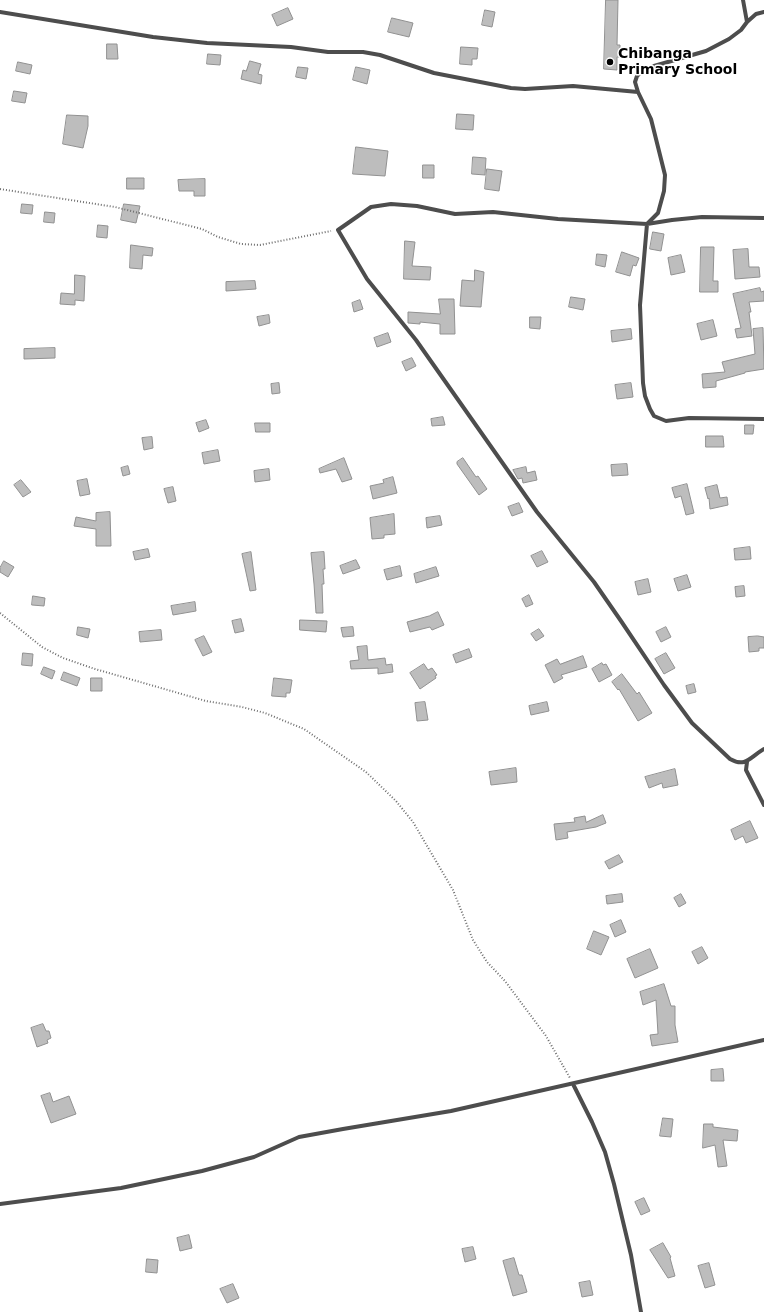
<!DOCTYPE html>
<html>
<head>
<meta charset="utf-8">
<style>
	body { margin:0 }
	canvas { display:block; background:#fff }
</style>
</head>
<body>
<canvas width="764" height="1312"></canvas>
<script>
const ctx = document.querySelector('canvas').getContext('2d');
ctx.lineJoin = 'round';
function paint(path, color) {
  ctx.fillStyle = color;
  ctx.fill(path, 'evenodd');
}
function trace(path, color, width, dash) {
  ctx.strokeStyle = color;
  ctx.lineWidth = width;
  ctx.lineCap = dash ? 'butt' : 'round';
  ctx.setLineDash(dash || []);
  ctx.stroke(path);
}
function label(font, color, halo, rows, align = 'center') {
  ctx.font = font + ' "DejaVu Sans",sans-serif';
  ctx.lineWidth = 3;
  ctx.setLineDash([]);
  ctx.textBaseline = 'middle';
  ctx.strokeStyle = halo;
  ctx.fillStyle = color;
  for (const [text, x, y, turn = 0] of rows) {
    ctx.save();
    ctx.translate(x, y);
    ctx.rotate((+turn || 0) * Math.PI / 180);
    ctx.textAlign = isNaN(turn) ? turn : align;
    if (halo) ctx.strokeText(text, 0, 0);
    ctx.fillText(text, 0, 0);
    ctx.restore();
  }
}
const building = new Path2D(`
	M606,0H618L617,45H620V57H617V70L604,69Z
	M288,8L293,19L277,26L272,15Z
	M485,10L495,12L492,27L482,25Z
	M392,18L413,23L409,37L388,32Z
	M107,44H117L118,59H107Z
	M461,47L478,48L477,59H472V65L460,64Z
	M208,54L221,55L220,65L207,64Z
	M250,61L261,64L258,74L262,75L261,84L241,79L243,70L246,71Z
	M18,62L32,65L30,74L16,71Z
	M298,67L308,68L306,79L296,77Z
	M356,67L370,70L367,84L353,80Z
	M14,91L27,93L25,103L12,101Z
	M457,114L474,115L473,130L456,129Z
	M67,115L88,116V126L83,148L63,144Z
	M356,147L388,151L385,176L353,174Z
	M473,157L486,158L485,175L472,174Z
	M423,165H434V178H423Z
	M487,169L502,171L499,191L485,189Z
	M127,178H144V189H127Z
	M205,179V196H194V191H179L178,180Z
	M22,204L33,205L32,214L21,213Z
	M124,204L140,206L136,223L121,220Z
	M45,212L55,213L54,223L44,222Z
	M98,225L108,226L107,238L97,237Z
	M653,232L664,234L661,251L650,249Z
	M405,241L415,242L412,266L431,267L430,280L404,279Z
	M131,245L153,248L152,256L143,255L142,269L130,268Z
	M701,247H714L713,281H718V292H700Z
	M748,249L749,267H759L760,277L735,279L733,250Z
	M622,252L639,258L636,266L633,265L630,276L616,272Z
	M597,254L607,255L605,267L596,265Z
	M681,255L685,272L671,275L668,258Z
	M475,270L484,272L481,307L460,306L462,280L474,281Z
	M75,275L85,276L84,301L75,300V305L60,304L61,293L74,294Z
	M255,281L256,289L226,291V282Z
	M760,288L761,292L764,291V301L749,302L751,312H749L752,336L737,338L735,329L741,328L733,294Z
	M571,297L585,299L583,310L569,307Z
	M439,299H454L455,334H440V324L420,322V324L408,323V312L440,314Z
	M360,300L363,309L354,312L352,303Z
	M269,315L270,323L259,326L257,317Z
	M530,317H541L540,329L530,328Z
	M713,320L717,336L701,340L697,324Z
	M763,328L764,369L745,372V373L716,381V387L703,388L702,374L725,372L722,362L755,354L753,329Z
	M631,329L632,339L612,342L611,331Z
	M388,333L391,342L377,347L374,338Z
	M55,348V358L24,359V349Z
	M412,358L416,366L406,371L402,362Z
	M279,383L280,393L272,394L271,384Z
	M631,383L633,397L617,399L615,385Z
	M443,417L445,425L432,426L431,419Z
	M206,420L209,428L199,432L196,423Z
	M255,423H270V432H256Z
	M745,425H754L753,434H745Z
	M706,436H723L724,447H706Z
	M152,437L153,448L144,450L142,438Z
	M218,450L220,461L204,464L202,453Z
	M344,458L352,479L342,482L336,469L320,473L319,469Z
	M463,458L476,477L478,476L487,489L479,495L457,464V462Z
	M627,464L628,475L612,476L611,465Z
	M128,466L130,474L123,476L121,468Z
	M526,467L527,473L535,471L537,480L523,483L522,478L518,479L513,470Z
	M269,469L270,480L255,482L254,471Z
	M393,477L397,493L373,499L370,486L384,483L383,480Z
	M87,479L90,494L80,496L77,481Z
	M21,480L31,492L23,497L14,485Z
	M687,484L694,513L686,515L681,496L675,498L672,488Z
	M717,485L720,498L727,497L728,505L710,509L709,498L708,499L705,488Z
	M173,487L176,501L168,503L164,489Z
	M519,503L523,512L512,516L508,507Z
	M110,512L111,546H96V529L74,526L76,517L96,521V513Z
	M394,514L395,534L384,535V538L372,539L370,518Z
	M440,516L442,525L427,528L426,518Z
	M750,547L751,559L735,560L734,549Z
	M148,549L150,557L135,560L133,552Z
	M542,551L548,562L537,567L531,556Z
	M251,552L256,590L250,591L242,554Z
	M324,552L325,569H323L324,584H322L323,613H316L314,584L311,553Z
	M356,560L360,568L343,574L340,566Z
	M4,561L14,567L8,577L0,572V568Z
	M400,566L402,576L387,580L384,570Z
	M436,567L439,576L416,583L414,574Z
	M687,575L691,587L678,591L674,579Z
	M648,579L651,592L638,595L635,582Z
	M744,586L745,596L736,597L735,587Z
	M529,595L533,604L526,607L522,599Z
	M33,596L45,598L44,606L32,605Z
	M195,602L196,611L173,615L171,606Z
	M438,612L444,625L432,630L430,627L410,632L407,622L429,616Z
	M241,619L244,631L235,633L232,621Z
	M300,620L327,621L326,632L300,630Z
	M78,627L90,629L88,638L77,635Z
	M353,627L354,636L343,637L341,628Z
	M666,627L671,637L661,642L656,632Z
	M539,629L544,636L536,641L531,634Z
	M161,630L162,640L140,642L139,632Z
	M204,636L212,652L203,656L195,640Z
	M758,636L764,637V648H759V651L749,652L748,637Z
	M367,646L368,660L385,658L386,665L392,664L393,672L378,674V668L351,669L350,661L359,660L357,647Z
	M469,649L472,657L456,663L453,655Z
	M23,653L33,654L32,666L22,665Z
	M666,653L675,668L664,674L655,659Z
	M583,656L587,667L561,675L563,678L554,683L545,665L557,659L560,664Z
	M602,663L603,665L606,664L612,675L599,682L592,669Z
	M424,664L428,670L432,668L437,675L435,676L436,678L420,689L410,673Z
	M44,667L55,671L52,679L41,674Z
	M64,672L80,678L77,686L61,680Z
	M622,674L637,694L639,692L652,713L638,721L619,689L618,690L612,682Z
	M91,678H102V691H91Z
	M274,678L292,680L290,693H286V697L272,696Z
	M694,684L696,692L688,694L686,686Z
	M425,702L428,720L417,721L415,703Z
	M547,702L549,711L531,715L529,706Z
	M516,768L517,782L491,785L489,772Z
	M675,769L678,785L663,788L662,783L649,788L645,777Z
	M603,815L606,823L596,827L567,832L568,838L556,840L554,824L575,822L574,818L585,816L586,822Z
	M750,821L758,838L746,843L743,836L735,840L731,830Z
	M619,855L623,862L609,869L605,862Z
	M622,894L623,902L607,904L606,896Z
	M681,894L686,903L679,907L674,898Z
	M621,920L626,932L615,937L610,925Z
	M594,931L609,937L601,955L587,949Z
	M702,947L708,958L698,964L692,952Z
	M650,949L658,968L635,978L627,959Z
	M664,984L671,1006H675V1025L678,1042L652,1046L650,1035L658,1034L656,1000L643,1005L640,992Z
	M43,1024L46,1031H49L51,1038L47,1040L48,1043L37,1047L31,1028Z
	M723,1069L724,1081H711V1070Z
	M50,1093L53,1102L69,1096L76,1114L51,1123L41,1096Z
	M663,1118L673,1119L671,1137L660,1136Z
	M704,1124H713V1127L738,1130L737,1141L723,1140L727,1166L718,1167L715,1145L703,1148Z
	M644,1198L650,1211L641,1215L635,1202Z
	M189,1235L192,1248L180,1251L177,1238Z
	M663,1243L671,1257L670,1258L675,1276L668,1278L650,1250Z
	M473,1247L476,1259L465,1262L462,1249Z
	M514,1258L519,1275H522L527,1292L513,1296L503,1261Z
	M147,1259L158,1260L157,1273L146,1272Z
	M709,1263L715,1285L705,1288L698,1266Z
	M590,1281L593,1295L582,1297L579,1283Z
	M233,1284L239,1298L227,1303L220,1289Z`);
paint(building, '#bdbdbd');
trace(building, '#919191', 1);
trace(new Path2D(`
	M0,189L115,207L202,229L218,237L241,244L260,245L331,231
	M0,613L42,647L63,658L95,669L206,701L242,707L265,713L304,729L366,772L396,801L413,822L453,890L473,940L487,962L505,981L546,1036L570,1078`), '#6f6f6f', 2, [1, 2]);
trace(new Path2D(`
	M743,0L747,22
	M0,12L153,37L207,43L291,47L328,52H363L380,55L434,73L511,88L525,89L573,86L638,92
	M764,12L756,14L747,22L741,30L729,39L706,51L654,66L642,71L637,76L635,82L638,92L651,119L665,175L664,191L658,213L647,224L640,305L643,383L645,396L650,409L654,416L666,421L689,418L764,419
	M764,218L702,217L672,220L647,224L558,219L493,212L455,214L417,206L391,204L371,207L338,230L367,279L416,340L537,512L594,582L621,621L664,685L692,723L730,759C746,768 750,757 764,749
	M747,762L746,770L764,805
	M573,1084L592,1122L605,1152L614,1184L631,1255L641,1312
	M0,1204L121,1188L202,1171L254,1157L299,1137L343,1129L451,1111L764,1040`), '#4d4d4d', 4);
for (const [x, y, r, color] of [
	[610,62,4,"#000"]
]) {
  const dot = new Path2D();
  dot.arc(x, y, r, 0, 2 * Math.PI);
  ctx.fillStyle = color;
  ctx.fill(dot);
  trace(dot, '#fff', 1.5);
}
label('bold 14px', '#000', '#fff', [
	["Chibanga",618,54],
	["Primary School",618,70]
], 'left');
</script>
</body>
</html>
